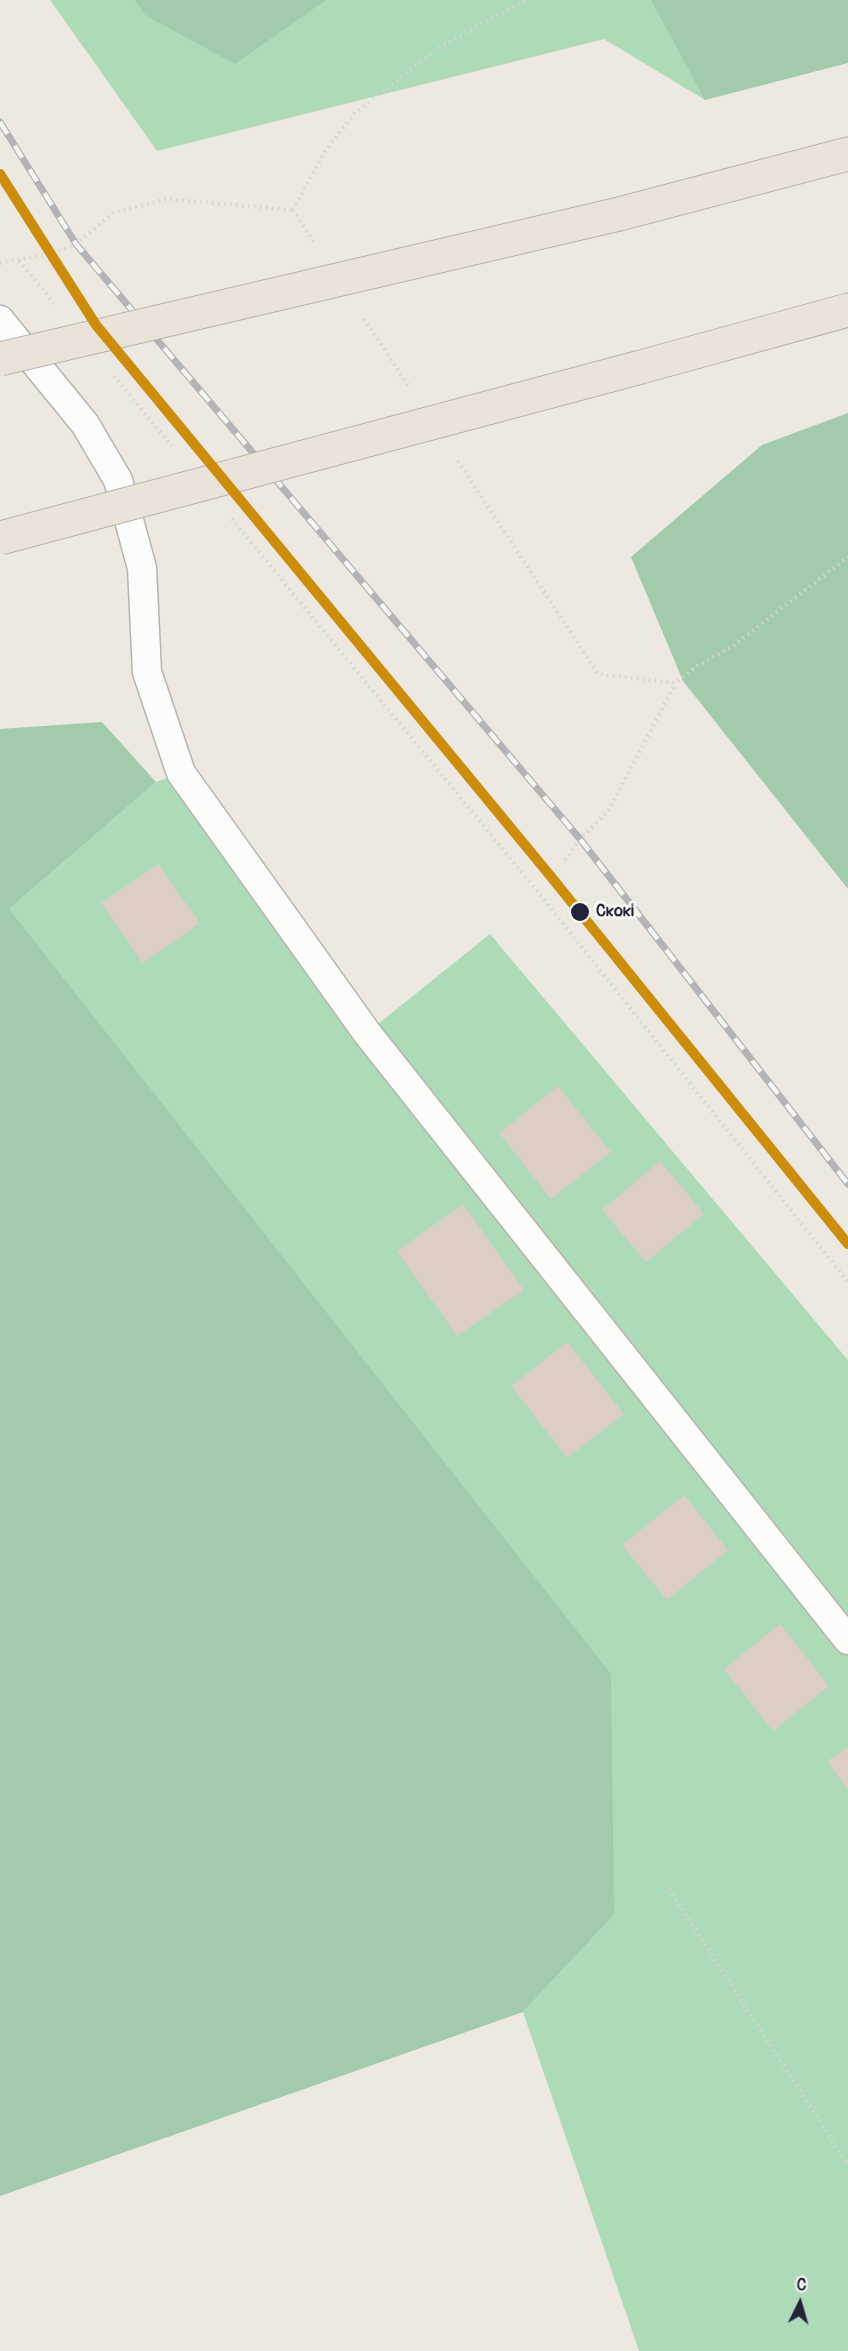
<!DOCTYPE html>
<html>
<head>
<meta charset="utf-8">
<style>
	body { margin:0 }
	#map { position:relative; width:848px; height:2351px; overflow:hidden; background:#ede9e1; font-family:Pangolin,sans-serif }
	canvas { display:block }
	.north { position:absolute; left:770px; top:2273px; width:60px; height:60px; -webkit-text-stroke:4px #f6f6f2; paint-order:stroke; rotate:5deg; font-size:16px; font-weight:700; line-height:24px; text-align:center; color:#22223b }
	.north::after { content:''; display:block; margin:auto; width:21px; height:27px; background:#22223b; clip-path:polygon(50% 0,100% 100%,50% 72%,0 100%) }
</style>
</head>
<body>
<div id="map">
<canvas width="848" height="2351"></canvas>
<div class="north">С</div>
</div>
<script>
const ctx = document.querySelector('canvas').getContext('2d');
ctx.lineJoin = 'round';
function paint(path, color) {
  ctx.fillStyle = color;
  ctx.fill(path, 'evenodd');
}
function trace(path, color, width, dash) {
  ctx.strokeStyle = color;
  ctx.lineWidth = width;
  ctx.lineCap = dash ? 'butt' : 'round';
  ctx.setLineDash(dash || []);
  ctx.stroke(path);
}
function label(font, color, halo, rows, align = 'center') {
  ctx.font = font + ' Pangolin,sans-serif';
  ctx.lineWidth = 6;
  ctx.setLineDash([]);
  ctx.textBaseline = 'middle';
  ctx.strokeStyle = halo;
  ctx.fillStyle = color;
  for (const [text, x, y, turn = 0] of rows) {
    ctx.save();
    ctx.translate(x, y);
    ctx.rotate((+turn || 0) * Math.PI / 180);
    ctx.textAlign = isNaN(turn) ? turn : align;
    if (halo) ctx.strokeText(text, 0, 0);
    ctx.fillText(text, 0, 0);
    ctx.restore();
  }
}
paint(new Path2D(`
	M50,0H848V43L705,100L604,39L157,151Z
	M194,768L368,1032L490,934L848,1360V2351H639L523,2012L614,1915L9,909L156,782Z`), '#addbb7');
paint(new Path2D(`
	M135,0H326L235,64L145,15Z
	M651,0H848V63L705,100Z
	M848,413V889L683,681L631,557L762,445Z
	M102,722L156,782L9,909L611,1674L614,1915L523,2012L0,2196V729Z`), '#a1cbab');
paint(new Path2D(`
	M158,864L200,923L143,963L101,903Z
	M558,1086L611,1152L551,1199L499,1133Z
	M660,1161L704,1214L646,1262L602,1210Z
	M463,1204L524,1290L457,1336L397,1251Z
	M567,1342L624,1414L567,1458L511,1386Z
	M684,1495L728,1550L667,1600L622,1545Z
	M780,1624L829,1686L773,1731L724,1669Z
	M848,1747V1790L827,1761Z`), '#dccec3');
const service = new Path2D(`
	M0,320L85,424L118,480L142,568L147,672L181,773L367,1033L848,1640`);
const trunk = new Path2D(`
	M619,214L848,154
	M641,367L848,310`);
trace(service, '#b6b4b1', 31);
trace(trunk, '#b6b4b1', 35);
trace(new Path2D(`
	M293,210L314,242
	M293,210L325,151L354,114L437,49L526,0
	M19,261L54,303
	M0,263L50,254L76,244L113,213L167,199L293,210
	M364,319L408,385
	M114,376L172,446
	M458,461L598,674L675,683L697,666L733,646L848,557
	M232,519L533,886L848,1282
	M565,860L580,839L609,810L675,684
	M669,1889L848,2165`), '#d4d4d3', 4, [1.5, 4.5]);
trace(service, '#fcfcfa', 28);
trace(trunk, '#eae3d7', 33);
const rail = new Path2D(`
	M0,122L76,244L580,839L848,1184`);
trace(rail, '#b4b3b6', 7);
trace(rail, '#f6f6f2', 4.5, [14]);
const trunkBridge = new Path2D(`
	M0,359L619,214
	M0,538L641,367`);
trace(trunkBridge, '#b6b4b1', 35, []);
trace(trunkBridge, '#eae3d7', 33);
trace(new Path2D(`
	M0,174L96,325L548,873L848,1244`), '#cc8c0c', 10);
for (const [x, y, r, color] of [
	[580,912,10,"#22223b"]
]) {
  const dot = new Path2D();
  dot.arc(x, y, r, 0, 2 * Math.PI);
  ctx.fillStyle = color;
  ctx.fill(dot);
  trace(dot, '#f6f6f2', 2);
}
label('bold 16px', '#22223b', '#f6f6f2', [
	["Скокі",596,912]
], 'left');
</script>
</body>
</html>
